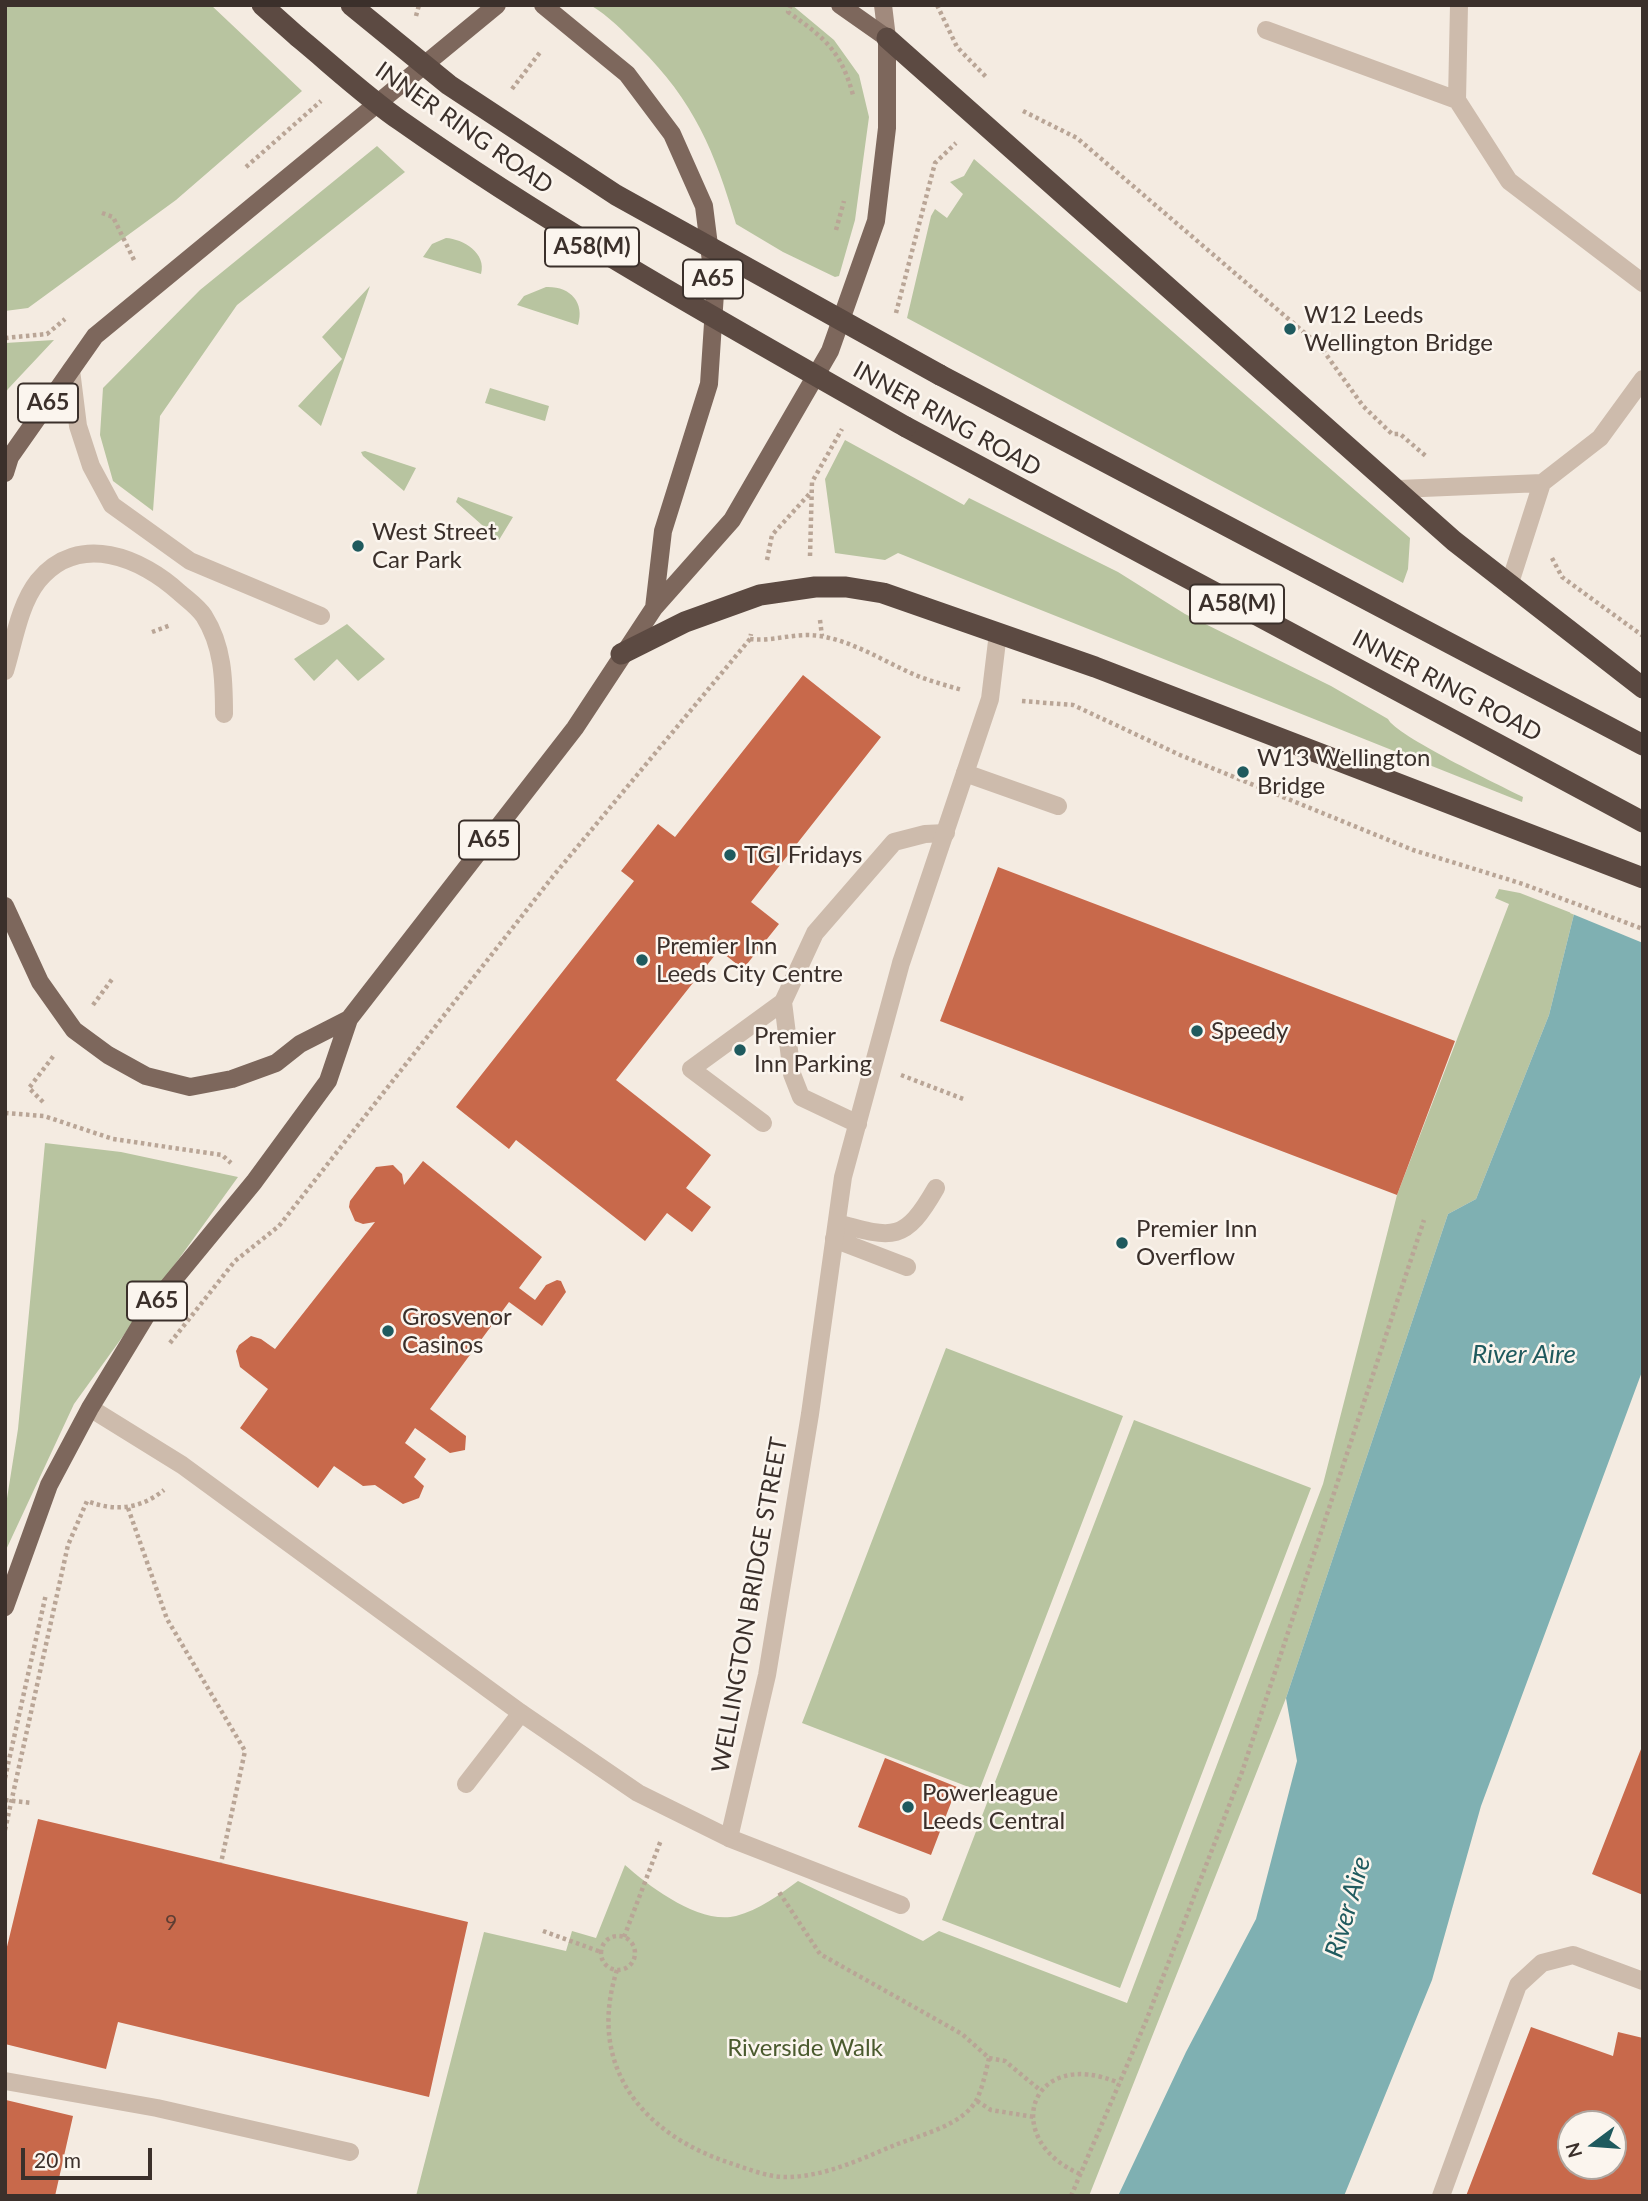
<!DOCTYPE html>
<html>
<head>
<meta charset="utf-8">
<style>
	body { margin:0 }
	#map { position:relative; width:1648px; height:2201px; overflow:hidden; background:#f4ebe1; font-family:Lato,sans-serif }
	canvas { display:block }
	.frame { position:absolute; inset:0; border:7px solid #3b302b; pointer-events:none }
	.north { position:absolute; left:1557px; top:2110px; width:70px; height:70px; box-sizing:border-box; background:#fbf5ee; border:2px solid #aea6a0; border-radius:50%; rotate:254deg; font-size:19px; font-weight:700; line-height:28px; text-align:center; color:#3b302b }
	.north::after { content:''; display:block; margin:auto; width:24px; height:32px; background:#1f5a5e; clip-path:polygon(50% 0,100% 100%,50% 72%,0 100%) }
	.scale { position:absolute; left:21px; top:2148px; width:131px; height:32px; box-sizing:border-box; border:4px solid #3b302b; border-top:0; padding-left:9px; font-size:21px; line-height:24px; white-space:nowrap; color:#3b302b; -webkit-text-stroke:5px #fbf5ee; paint-order:stroke }
</style>
</head>
<body>
<div id="map">
<canvas width="1648" height="2201"></canvas>
<div class="frame"></div>
<div class="north">N</div>
<div class="scale">20 m</div>
</div>
<script>
const ctx = document.querySelector('canvas').getContext('2d');
ctx.lineJoin = 'round';
function paint(path, color) {
  ctx.fillStyle = color;
  ctx.fill(path, 'evenodd');
}
function trace(path, color, width, dash) {
  ctx.strokeStyle = color;
  ctx.lineWidth = width;
  ctx.lineCap = dash ? 'butt' : 'round';
  ctx.setLineDash(dash || []);
  ctx.stroke(path);
}
function label(font, color, halo, rows, align = 'center') {
  ctx.font = font + ' Lato,sans-serif';
  ctx.lineWidth = 5;
  ctx.setLineDash([]);
  ctx.textBaseline = 'middle';
  ctx.strokeStyle = halo;
  ctx.fillStyle = color;
  for (const [text, x, y, turn = 0] of rows) {
    ctx.save();
    ctx.translate(x, y);
    ctx.rotate((+turn || 0) * Math.PI / 180);
    ctx.textAlign = isNaN(turn) ? turn : align;
    if (halo) ctx.strokeText(text, 0, 0);
    ctx.fillText(text, 0, 0);
    ctx.restore();
  }
}
paint(new Path2D(`
	M5,5H211L302,91L176,200L28,308L5,311Z
	M590,5H792L834,40L859,75L869,117L855,220L839,276L835,277L783,252L736,224C715,152 694,101 639,47C624,32 609,16 590,5Z
	M377,146L405,172L237,305L160,416L153,511L113,481L100,435L103,388L200,290Z
	M974,159L1410,538L1408,569L1403,583L907,318L931,216L935,209L947,218L963,194L950,182L964,176Z
	M446,238C463,239 487,253 481,274L423,257L432,244Z
	M370,286L321,426L298,406L342,359L322,337Z
	M546,287C570,286 585,302 578,325L517,305L524,296Z
	M54,340L8,389L5,394V343Z
	M490,388L549,406L545,421L485,403Z
	M845,440L964,505L969,498L1118,572L1185,614L1331,686L1388,719C1395,735 1501,786 1523,797L1522,802L898,553L885,560L835,553L825,479Z
	M365,451L416,468L404,491L363,456L361,452Z
	M458,497L513,517L499,540L456,502Z
	M347,624L385,659L358,681L337,659L314,681L294,659Z
	M1499,889L1520,893L1574,914L1549,1015L1476,1199L1448,1214L1286,1698L1089,2196H416L484,1932L566,1951L572,1931L596,1938L625,1865C650,1887 700,1925 736,1916C759,1910 779,1895 798,1881L923,1941L939,1931L1127,2003L1323,1484L1397,1195L1509,904L1495,898Z
	M45,1143L121,1152L238,1177L74,1404L5,1552V1511L18,1429Z
	M946,1348L1123,1416L979,1791L802,1723Z
	M1134,1420L1311,1488L1120,1988L942,1920Z`), '#b8c4a0');
paint(new Path2D(`
	M1643,756V1369L1481,1806L1432,1980L1344,2196H1118L1186,2052L1256,1919L1297,1761L1286,1698L1448,1214L1476,1199L1549,1015L1574,914Z`), '#7fb0b2');
paint(new Path2D(`
	M1643,753V943L1570,913Z`), '#f4ebe1');
paint(new Path2D(`
	M803,675L881,737L751,902L779,924L743,969L719,950L616,1080L711,1155L686,1188L711,1207L692,1232L667,1213L645,1241L516,1140L509,1149L456,1107L634,881L621,871L658,824L675,837Z
	M998,867L1455,1041L1397,1195L940,1021Z
	M423,1161L542,1257L519,1288L535,1300L546,1285L557,1280L561,1281L566,1292L542,1326L509,1302L430,1409L466,1436L465,1450L450,1453L415,1428L405,1443L426,1459L414,1477L424,1486L419,1498L403,1504L375,1485L363,1486L334,1466L318,1488L240,1428L268,1389L240,1367L236,1351L239,1345L251,1336L261,1339L275,1349L375,1222L363,1224L355,1221L349,1207L350,1201L376,1167L393,1165L402,1174L404,1185Z
	M1643,1744V1895L1592,1874Z
	M885,1758L957,1787L931,1855L858,1827Z
	M38,1819L468,1922L429,2097L118,2022L106,2069L5,2044V1955Z
	M1531,2027L1613,2056L1618,2032L1643,2038V2196H1466ZM1571,2124H1613V2166H1571Z
	M6,2100L73,2116L55,2196H5Z`), '#c8694b');
trace(new Path2D(`
	M791,5L788,12C825,38 841,51 853,95
	M937,5L957,47L988,79
	M416,16L419,5
	M512,89L541,51
	M1023,111L1077,138L1320,346L1363,406L1392,434H1400L1427,457
	M246,167L321,101
	M102,213L113,217L135,262
	M836,230L844,201
	M896,313L935,163L956,143
	M5,338L47,334L65,319
	M810,556L812,482L842,429
	M1552,558L1562,577L1643,636
	M767,560L772,535L812,491
	M820,620L822,636
	M152,632L171,625
	M750,639C774,642 795,632 820,636C856,642 886,663 920,677C934,682 948,686 962,690
	M1022,701L1073,705L1180,755L1413,850L1523,884L1643,929
	M93,1005L113,978
	M901,1075L966,1100
	M43,1102L29,1088L55,1054
	M5,1113L44,1116L113,1139L222,1155L231,1163
	M170,1343L235,1261L279,1226L554,875L750,639L751,634
	M128,1508L167,1619L245,1751L221,1863
	M5,1778L46,1594
	M5,1800L32,1803
	M5,1830L68,1545L87,1501C116,1512 140,1509 164,1490
	M543,1931L601,1952
	M601 1953a17 17 0 1 1 34 0a17 17 0 1 1-34 0Z
	M624,1937L661,1840
	M617,1970C587,2063 639,2132 727,2162C746,2168 768,2178 789,2177C826,2176 861,2159 895,2145C920,2135 964,2125 977,2099C983,2086 986,2071 989,2058L962,2034L820,1954L779,1892
	M989,2058L1005,2061L1040,2090
	M977,2101L991,2110L1034,2117
	M1080,2174C999,2139 1030,2045 1119,2083
	M1071,2196L1146,2021L1242,1772L1424,1220`), '#b9a596', 4.5, [3.5, 3.5]);
trace(new Path2D(`
	M1459,5L1457,100L1509,181L1643,283
	M1266,30L1457,100
	M71,370L78,426L91,466L112,505L190,561L321,616
	M1542,483L1600,438L1643,379
	M1399,489L1542,483L1509,586
	M5,671C14,642 19,605 38,581C79,531 142,558 180,593C188,600 198,607 204,616C223,646 224,679 224,714
	M965,773L1058,806
	M763,1123L691,1069L783,1002
	M858,1124L801,1097L792,1074L783,1002L815,933L894,842L925,834L946,833
	M837,1223C894,1239 905,1242 936,1188
	M834,1239L907,1267
	M466,1784L521,1713
	M729,1838L901,1905
	M5,2081L157,2108L350,2152
	M1441,2196L1518,1985L1542,1963L1573,1955L1643,1981`), '#cdbbac', 18);
trace(new Path2D(`
	M90,1408L182,1465L521,1713L638,1793L729,1838L767,1675L810,1414L843,1177L901,963L990,699L998,633`), '#cdbbac', 18);
trace(new Path2D(`
	M883,5L887,38`), '#a18a7d', 18);
trace(new Path2D(`
	M543,5L627,74L672,134L704,206L715,293L709,384L663,531L654,608
	M5,473L10,457L95,336L497,5
	M5,906L40,982L74,1030L108,1055L146,1076L190,1087L232,1079L276,1063L300,1044L349,1019L575,728L654,608L732,520L830,351L876,221L887,128V38L840,5
	M5,1607L49,1485L90,1408L152,1306L254,1182L328,1081L349,1019`), '#7d675c', 18);
trace(new Path2D(`
	M262,5L298,37
	M887,38L1454,541L1643,688
	M940,375L1643,745
	M906,427L1643,822
	M621,654L685,622L760,595L815,587H846L883,593L1095,667L1643,878`), '#5c4a42', 21);
trace(new Path2D(`
	M351,5L449,85L616,195L940,375
	M298,37C332,65 365,96 401,121C563,235 735,329 906,427`), '#5c4a42', 21);
for (const [x, y, r, color] of [
	[1290,329,7,"#1f5a5e"],
	[358,546,7,"#1f5a5e"],
	[1243,772,7,"#1f5a5e"],
	[730,855,7,"#1f5a5e"],
	[642,960,7,"#1f5a5e"],
	[1197,1031,7,"#1f5a5e"],
	[740,1050,7,"#1f5a5e"],
	[1122,1243,7,"#1f5a5e"],
	[388,1331,7,"#1f5a5e"],
	[908,1807,7,"#1f5a5e"]
]) {
  const dot = new Path2D();
  dot.arc(x, y, r, 0, 2 * Math.PI);
  ctx.fillStyle = color;
  ctx.fill(dot);
  trace(dot, '#fbf5ee', 2.5);
}
label('21px', '#5e3e33', null, [
	["9",171,1923]
]);
for (const [x, y, w] of [
	[592,247,94],
	[713,279,60],
	[48,403,60],
	[1237,604,94],
	[489,840,60],
	[157,1301,60]
]) {
  const box = new Path2D();
  box.roundRect(x - w / 2, y - 19.5, w, 39, 5);
  ctx.fillStyle = '#fbf5ee';
  ctx.fill(box);
  trace(box, '#3b302b', 2);
}
label('bold 23px', '#3b302b', null, [
	["A58(M)",592,247],
	["A65",713,279],
	["A65",48,403],
	["A58(M)",1237,604],
	["A65",489,840],
	["A65",157,1301]
]);
label('24px', '#3b302b', '#fbf5ee', [
	["INNER RING ROAD",464,128,35],
	["INNER RING ROAD",947,419,29],
	["INNER RING ROAD",1447,686,28],
	["WELLINGTON BRIDGE STREET",750,1605,-80]
]);
label('24px', '#3b302b', '#fbf5ee', [
	["W12 Leeds",1304,315],
	["Wellington Bridge",1304,343],
	["West Street",372,532],
	["Car Park",372,560],
	["W13 Wellington",1257,758],
	["Bridge",1257,786],
	["TGI Fridays",744,855],
	["Premier Inn",656,946],
	["Leeds City Centre",656,974],
	["Speedy",1211,1031],
	["Premier",754,1036],
	["Inn Parking",754,1064],
	["Premier Inn",1136,1229],
	["Overflow",1136,1257],
	["Grosvenor",402,1317],
	["Casinos",402,1345],
	["Powerleague",922,1793],
	["Leeds Central",922,1821]
], 'left');
label('24px', '#4a5a2e', '#fbf5ee', [
	["Riverside Walk",805,2048]
]);
label('italic 26px', '#1f5a5e', '#fbf5ee', [
	["River Aire",1524,1355],
	["River Aire",1348,1907,-74]
]);
</script>
</body>
</html>
